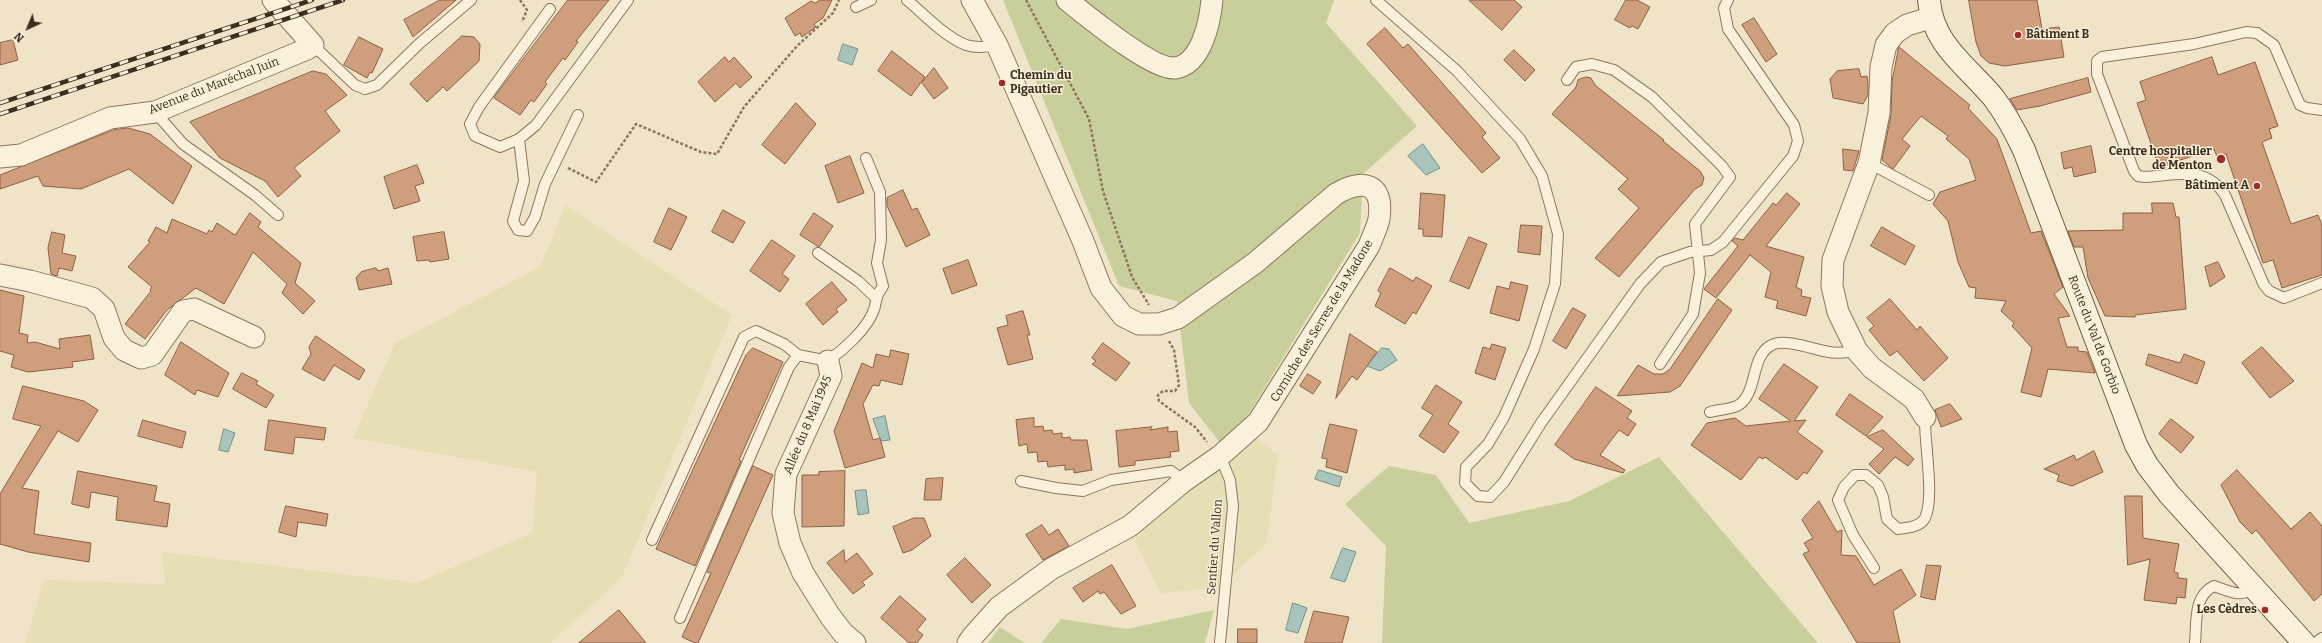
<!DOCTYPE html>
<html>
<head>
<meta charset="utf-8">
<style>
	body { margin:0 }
	#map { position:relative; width:2322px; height:643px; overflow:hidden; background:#f0e4c8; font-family:Bitter,serif }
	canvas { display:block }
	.north { position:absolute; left:8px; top:8px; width:40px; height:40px; -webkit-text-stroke:3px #f7eed8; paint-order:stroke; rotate:224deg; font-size:11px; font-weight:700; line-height:16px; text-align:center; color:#3d2e20 }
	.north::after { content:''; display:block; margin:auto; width:14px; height:18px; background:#3d2e20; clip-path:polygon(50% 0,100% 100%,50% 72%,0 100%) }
</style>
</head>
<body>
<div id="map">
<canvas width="2322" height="643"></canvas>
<div class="north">N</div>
</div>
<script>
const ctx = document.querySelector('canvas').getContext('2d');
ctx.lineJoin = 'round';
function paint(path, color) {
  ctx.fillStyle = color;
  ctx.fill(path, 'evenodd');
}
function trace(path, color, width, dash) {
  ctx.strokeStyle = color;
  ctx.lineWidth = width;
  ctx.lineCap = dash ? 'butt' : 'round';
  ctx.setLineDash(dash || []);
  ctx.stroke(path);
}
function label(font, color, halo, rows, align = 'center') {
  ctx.font = font + ' Bitter,serif';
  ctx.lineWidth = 3;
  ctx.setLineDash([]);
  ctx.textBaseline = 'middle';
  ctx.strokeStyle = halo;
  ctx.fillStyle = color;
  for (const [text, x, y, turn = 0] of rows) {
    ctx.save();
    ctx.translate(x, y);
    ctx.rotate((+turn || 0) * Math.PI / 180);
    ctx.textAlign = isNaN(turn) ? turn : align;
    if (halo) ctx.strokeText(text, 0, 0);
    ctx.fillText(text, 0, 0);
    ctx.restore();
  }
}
paint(new Path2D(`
	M566,205L732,315L622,577L551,643H25L44,580L165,584L162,552L417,583L532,533L537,472L353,438L395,343L540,267Z
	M1241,426L1278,455L1267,543L1219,588L1160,593L1135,540L1221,444Z`), '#e6deb5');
paint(new Path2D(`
	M1003,0H1334L1326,23L1417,126L1363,174L1360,233L1241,426L1221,444L1189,403L1177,301L1119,286Z
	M1659,457L1818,643H1382L1386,546L1345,504L1389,466L1436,475L1469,523L1569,501Z
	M1214,610L1205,643H1041L1061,619L1127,629Z
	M1000,627L1025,643H988Z`), '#c9cf9b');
const water = new Path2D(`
	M843,44L858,49L852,65L838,60Z
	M1423,144L1440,168L1426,175L1408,156Z
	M1382,348L1389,349L1397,360L1380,371L1367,366Z
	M885,416L890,440L881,441L873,419Z
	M224,429L235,433L228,452L219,450Z
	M1319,470L1342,477L1339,487L1315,479Z
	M866,490L869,513L858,515L855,491Z
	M1343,548L1356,552L1345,582L1331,578Z
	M1293,603L1307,608L1298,633L1286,630Z`);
paint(water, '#a9c4bc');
trace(water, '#6f938a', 1);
const building = new Path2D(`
	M440,0H456L413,37L404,20Z
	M568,0H609L576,41L578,42L565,60L563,58L545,82L547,84L534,102L531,100L520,115L494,98Z
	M820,0H832L823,18L814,24L816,27L802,37L800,33L795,36L785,18L811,1L815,3Z
	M1469,0H1514L1522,7L1502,30Z
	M1626,0H1637L1650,7L1638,29L1632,26L1630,28L1615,20Z
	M1969,0H2037L2042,29L2059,27L2064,57L2005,66L1989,63L1981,56L1976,42Z
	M1754,18L1777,54L1766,62L1742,25Z
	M1385,28L1403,48L1408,44L1486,133L1482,137L1500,158L1482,173L1367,44Z
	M462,36L474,37L480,44L479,61L447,91L443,87L427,102L410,84Z
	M359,37L383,49L372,73L370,72L367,78L344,65Z
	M13,40L18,60L0,65V43Z
	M1899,47L1970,105L1968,108L1997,139L2031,233L2041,231L2063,287L2054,294L2070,316L2058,318L2067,347H2078V351L2087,352L2095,373L2048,369L2041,397L2021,392L2032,348L2012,326L2014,323L2001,311L2006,301L1975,298L1976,288L1969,287L1958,262L1948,221L1933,204L1940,192L1976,180L1969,159L1946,139L1948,136L1921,116L1902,139L1910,146L1893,169L1882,160L1891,115L1892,82Z
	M1514,50L1535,70L1525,81L1504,60Z
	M892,51L925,77L911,96L878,71Z
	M725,57L729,62L734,57L752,77L740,88L736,83L715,102L698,82Z
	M2212,57L2218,75L2255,62L2278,126L2269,129L2272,138L2262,142L2291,224L2318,215L2322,225V275L2282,288L2273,260L2263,263L2226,154L2217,157L2214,149L2159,167L2137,103L2146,100L2140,82Z
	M934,68L948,88L934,99L922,83Z
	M1859,69L1861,77L1867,76L1868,84V95L1863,104L1833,98L1830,79L1837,71Z
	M313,71L326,74L347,95L325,111L340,131L294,168L301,176L278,197L265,181L220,158L190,122Z
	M1586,77L1591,78L1595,85L1664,140L1663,141L1700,171L1704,178L1702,185L1695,189L1619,277L1595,258L1639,208L1618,189L1628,179L1552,114L1576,87L1578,80Z
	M2088,78L2091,92L2040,106L2017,110L2010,99Z
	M796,103L816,124L785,164L762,145Z
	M128,128L150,134L192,166L173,204L129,169L81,189L43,186L38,176L0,189V175L113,130Z
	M2091,146L2096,172L2074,177L2072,167L2064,169L2061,153Z
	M1843,149L1859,151L1853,171L1844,170Z
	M850,156L864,193L838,203L825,166Z
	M417,165L424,183L415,186L420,201L394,209L384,177Z
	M903,190L912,210L917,208L930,235L906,247L887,206V198Z
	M1421,193L1445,195L1442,237L1423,236V229H1419Z
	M1787,193L1800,204L1766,246L1804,257L1796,287L1802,290L1801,296L1811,298L1806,316L1776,308L1778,301L1765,297L1771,272L1750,255L1716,298L1704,289L1738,246L1732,241L1735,238L1743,240L1773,203L1776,205Z
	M2152,203H2173L2176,217H2179L2186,309L2135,315V317L2105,316L2088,278L2083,247H2074L2068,231L2123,230V213H2152Z
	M669,208L687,217L671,250L654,242Z
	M723,210L745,222L733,243L712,232Z
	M250,213L261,222L258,227L301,263L295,283L315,301L303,314L282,293L287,284L253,252L224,304L196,288L167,310L145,339L125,324L151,291L150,290L152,287L128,267L150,242L148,241L156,227L167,233L172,219L207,234L209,230L212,232L217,223L235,235Z
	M814,213L833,226L819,247L800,235Z
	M1521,225L1542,226L1540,255L1518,252Z
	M1882,227L1915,246L1905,265L1871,246Z
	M52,232L65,235L62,253L76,256L72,271L59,268L57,276L51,274L48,248Z
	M444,232L449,259L430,262L429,260L417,261L413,237Z
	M1469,237L1487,244L1469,289L1450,281Z
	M772,240L795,256L782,274L789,279L780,292L750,271Z
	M968,260L977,285L952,294L943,269Z
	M2218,262L2225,277L2210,287L2205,267Z
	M376,268L378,271L388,268L392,284L359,290L356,278L361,272Z
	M1390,268L1413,281L1416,277L1432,286L1416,314L1413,312L1405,324L1375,306L1381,293L1378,291Z
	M832,282L847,300L836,309L838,312L823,325L806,304Z
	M1511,282L1528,286L1519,321L1490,313L1497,286L1509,289Z
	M0,290L24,296L19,333L28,335L27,343L35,342L60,349L59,339L90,335L94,359L72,362L73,367L28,372L11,367L14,355L0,351Z
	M1718,299L1732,310L1680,386L1670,392L1617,396L1638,365L1654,374H1663L1670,369Z
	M1890,299L1917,330L1920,326L1948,358L1924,381L1897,351L1890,356L1869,330L1874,326L1867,318Z
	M1573,308L1586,315L1566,349L1553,341Z
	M1023,311L1030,335H1027L1033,359L1008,365L997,328L1008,325L1006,316Z
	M1350,334L1377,352L1357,380L1352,376L1336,398Z
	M316,336L365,370L359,380L334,365L324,381L302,369L311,354L309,347Z
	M181,342L229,373L218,397L197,390L195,395L165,375Z
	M1103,343L1130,363L1116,381L1092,364L1096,361L1092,358Z
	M1492,344L1506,348L1495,380L1475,373L1483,347L1490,349Z
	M2262,347L2294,381L2270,398L2242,363Z
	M753,348L783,362L739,460L741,461L695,566L656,549L746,355Z
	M891,350L909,354L902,385L881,380L879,386L873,385L863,404L873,440L880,438L885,457L845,468L834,431L862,363L873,368L876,354L889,357Z
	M2149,354L2180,363L2184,354L2205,362L2197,384L2146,365Z
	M1784,364L1818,387L1794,421L1806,420L1797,432L1823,451L1807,474L1804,472L1797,480L1765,457L1763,459L1759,457L1741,480L1691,445L1707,423L1735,418L1746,426L1791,421L1759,399Z
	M242,373L258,381L256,384L274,395L266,408L233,389Z
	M1308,374L1321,382L1313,394L1300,386Z
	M1436,385L1462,402L1448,424L1459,432L1444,453L1419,436L1433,415L1422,408Z
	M23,386L84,401L98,410L78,442L58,431L22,488L39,491L34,534L91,543L89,562L28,552L0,544V494L41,426L13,419Z
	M1596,387L1632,411L1627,418L1636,424L1628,436L1619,430L1600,455L1625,470L1623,473L1574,459L1555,445Z
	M1850,394L1883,417L1866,436L1836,415Z
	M1950,404L1962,419L1941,427L1935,410Z
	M1034,418V427L1043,426L1044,431L1052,430L1053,434L1062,433V438L1070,437L1071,440H1087L1092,470L1074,473V469L1065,470V465L1048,467L1047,461L1038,462L1037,452L1028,453L1027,444L1019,446L1016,420Z
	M2171,419L2194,437L2181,453L2159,434Z
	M143,420L186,432L182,448L138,436Z
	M269,420L326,428L324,440L295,437L293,454L265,450Z
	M1330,424L1357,430L1347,473L1326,467L1327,459L1322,458Z
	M1152,427L1150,430L1168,427V432L1177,431L1179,451L1170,452L1171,457L1135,461V465L1119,467L1116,431Z
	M1883,430L1914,459L1908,466L1895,457L1879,474L1869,464L1884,449L1867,437Z
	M2094,451L2103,472L2072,486L2057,481L2059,475L2044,469L2074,455L2076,460Z
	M753,466L773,475L698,643H695L682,637L711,573L707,572Z
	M2237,470L2291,529L2310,512L2322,526V594L2314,601L2256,530L2252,534L2240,522L2221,485Z
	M78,471L157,486L154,501L170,504L167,527L116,520L118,497L91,492L89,508L72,504Z
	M845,471L844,526L802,527V475H819V472Z
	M943,478L941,500H924L926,479Z
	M2125,496H2142L2143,538L2179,544L2174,572L2178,573V578L2187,579L2185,598L2177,597L2176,604L2144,600L2150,559L2128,565Z
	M1819,501L1837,532L1842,530L1841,555L1856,556L1874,585L1901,569L1916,595L1893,611L1900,643H1857L1803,554L1809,551L1804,543L1813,538L1802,520Z
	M286,506L328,514L326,526L298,522L296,537L279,532Z
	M914,518H924L931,536L912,550L903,553L893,527Z
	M1042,525L1049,535L1058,529L1069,546L1043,560L1026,535Z
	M844,550L845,562L857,553L873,574L862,582L865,585L853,594L827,563Z
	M965,558L991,585L972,603L947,575Z
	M1112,565L1136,606L1121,614L1104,592L1100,594L1098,591L1083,602L1073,588Z
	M1927,565L1941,566L1935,600L1921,597Z
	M900,596L926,619L917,630L923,635L917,643H909L881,618Z
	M619,610L646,643H579Z
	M1314,611L1349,617L1342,643H1305Z
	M1238,629H1257V643H1238Z`);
paint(building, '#cf9f7d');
trace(building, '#8d5f41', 1);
const lane = new Path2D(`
	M907,0C925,15 944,36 966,45C976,48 988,47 997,45
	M1376,0L1457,71L1520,139L1542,176L1558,234L1555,284L1534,349L1504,417L1488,444L1466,467L1465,483L1478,496L1490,497L1504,482L1541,423L1640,284L1661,262L1690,252L1711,250L1723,242L1793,156L1798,141L1794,125L1728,29L1724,8L1728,0
	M856,7L871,0
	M550,9L479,107L470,124L475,136L500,147L519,139L536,125L628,0
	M313,45L355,85L365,89L377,85L420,43L471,0
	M1567,80L1576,67L1592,64L1614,70L1652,97L1722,166L1730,177L1695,224L1700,273L1693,314L1660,364
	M2322,110L2307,108L2300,105L2274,45L2257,33L2246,32L2194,44L2102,57L2097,61V74L2134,171L2138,176L2145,177C2177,175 2205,165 2225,195L2264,285L2269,291L2284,298L2322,283
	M155,112L183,144L255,195L278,215
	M519,139L524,181L513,221L518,230L527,231L535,217L545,184L578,115
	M1869,163L1929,195
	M818,253L858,281L875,297
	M1710,412C1718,410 1730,409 1737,406C1758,395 1750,358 1770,346C1784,337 1814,350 1829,352C1839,354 1847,352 1857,351
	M1220,456L1230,480L1233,506L1220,643
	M1021,481L1056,488L1083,491L1111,480L1171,471L1184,481
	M652,540L744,337L756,331L784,344L798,355L828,361C843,350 866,330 873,312C878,301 873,300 883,286L877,263L881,240L880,192L866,158
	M1874,568L1853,535L1838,500L1844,487L1855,475H1866L1878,485L1883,497L1887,519L1898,529C1907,528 1920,527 1925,518C1935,497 1924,442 1925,417
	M680,618L789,367L798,355
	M2195,643C2197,622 2193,596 2214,586C2231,592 2239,598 2255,588
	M2315,643L2322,638`);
const street = new Path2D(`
	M1067,0C1086,15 1152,70 1175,68C1202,64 1210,21 1212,0
	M0,157L21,155L110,118L155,112L307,49L313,45L273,0
	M0,275L30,281L92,298L104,309L114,338L124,350L141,358L152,355L183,311L194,309L254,337
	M828,361L831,376L786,474L783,513L790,543L803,573L830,616L843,633L855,643
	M1925,417L1914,399L1872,368L1857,351L1838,312L1832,286L1833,260L1869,163L1879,113L1881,67L1886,45L1895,33L1907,25L1930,18
	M968,643L973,636L999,607L1051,569L1130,526L1184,481L1220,456L1258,422L1369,246C1372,238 1377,228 1379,219C1384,183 1363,178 1336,194L1255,263L1178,318L1159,324H1139L1123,316L1101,288L1083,241L997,45L972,0`);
const secondary = new Path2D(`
	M1929,0C1932,44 1967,66 1993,97C2006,114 2015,131 2024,150L2136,445L2147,465L2169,494L2304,643`);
trace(lane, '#8d765c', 12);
trace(street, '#8d765c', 23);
trace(secondary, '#6f573f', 24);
trace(new Path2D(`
	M520,0L527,10L522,22
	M1026,0L1089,119L1103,191L1132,277L1149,305
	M568,168L596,182L636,124L701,152L717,154L744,107L797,46L833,13L839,0
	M1169,341L1174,350L1179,385L1175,391H1163L1158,395L1159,401L1195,427L1207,442`), '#8d765c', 2.5, [3, 2]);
trace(lane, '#faf1dc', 10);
trace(street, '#faf1dc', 21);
trace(secondary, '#faf1dc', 22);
const rail = new Path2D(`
	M0,103L312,0
	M0,114L343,0`);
trace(rail, '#3d2e20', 4.5);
trace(rail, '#f7eed8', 3, [9]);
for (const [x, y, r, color] of [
	[2018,35,4,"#9e2a2b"],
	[1002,83,4,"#9e2a2b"],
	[2221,159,5,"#9e2a2b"],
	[2257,186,4,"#9e2a2b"],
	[2265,610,4,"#9e2a2b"]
]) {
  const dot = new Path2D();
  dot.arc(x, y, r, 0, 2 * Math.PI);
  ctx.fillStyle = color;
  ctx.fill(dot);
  trace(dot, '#f7eed8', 1.5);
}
label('bold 12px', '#3d2e20', '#f7eed8', [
	["Bâtiment B",2026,35,"left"],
	["Chemin du",1010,76,"left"],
	["Pigautier",1010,90,"left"],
	["Centre hospitalier",2212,152],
	["de Menton",2212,166],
	["Bâtiment A",2249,186],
	["Les Cèdres",2257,610]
], 'right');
label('12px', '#3d2e20', '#f7eed8', [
	["Avenue du Maréchal Juin",214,86,-21],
	["Corniche des Serres de la Madone",1322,321,-59],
	["Route du Val de Gorbio",2094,335,69],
	["Allée du 8 Mai 1945",808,425,-67],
	["Sentier du Vallon",1215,547,-86]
]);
</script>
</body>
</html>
